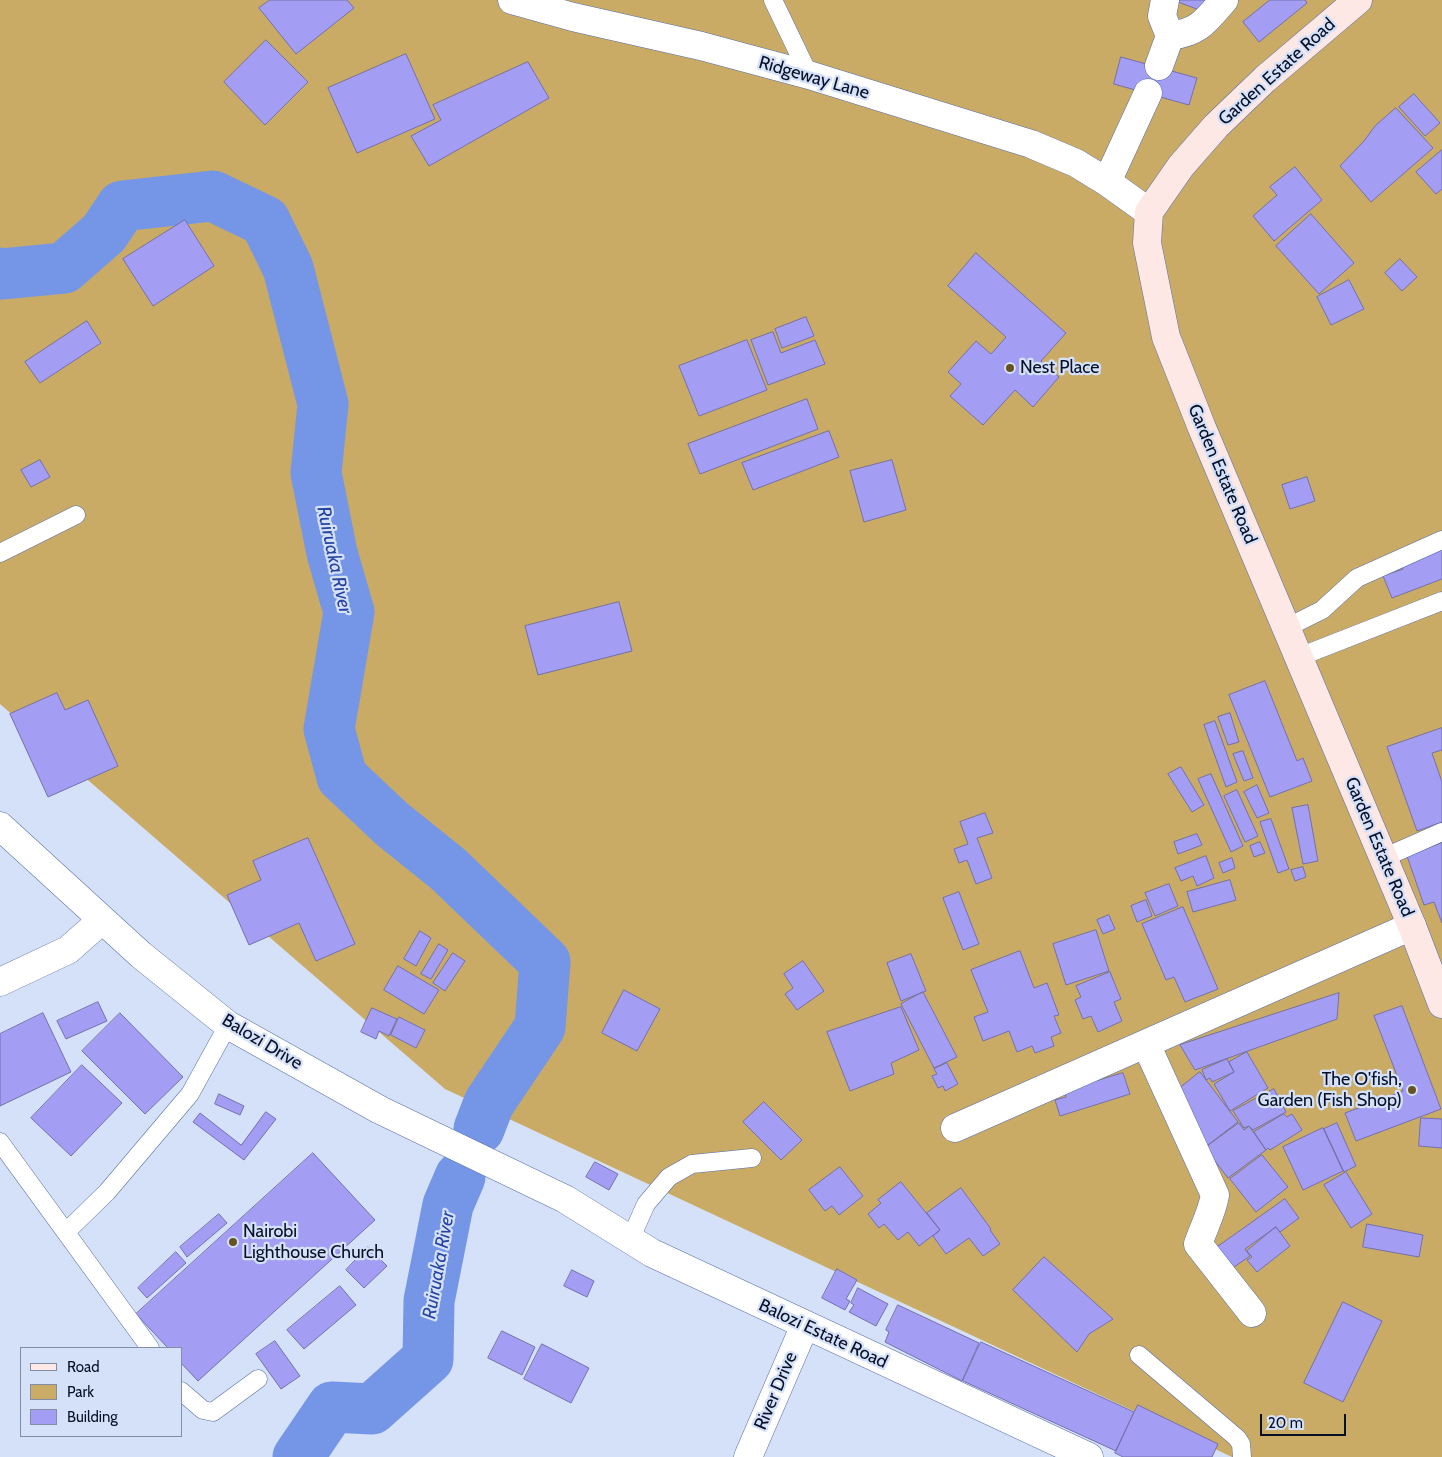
<!DOCTYPE html>
<html>
<head>
<meta charset="utf-8">
<style>
	body { margin:0 }
	#map { position:relative; width:1442px; height:1457px; overflow:hidden; background:#d5e1f9; font-family:Cabin,sans-serif }
	canvas { display:block }
	.legend { position:absolute; left:20px; top:1347px; width:162px; height:90px; box-sizing:border-box; background:#d5e1f9; border:1px solid #838da4; margin:0; padding:6px 9px; list-style:none; font-size:15px; color:#081025 }
	.legend li { display:flex; align-items:center; gap:10px; height:25px }
	.legend b { width:25px; border:1px solid #838da4 }
	.scale { position:absolute; left:1260px; top:1414px; width:86px; height:22px; box-sizing:border-box; border:2px solid #081025; border-top:0; padding-left:6px; font-size:15px; line-height:18px; white-space:nowrap; color:#081025; -webkit-text-stroke:4px #d5e1f9; paint-order:stroke }
</style>
</head>
<body>
<div id="map">
<canvas width="1442" height="1457"></canvas>
<ul class="legend">
<li><b style="height:6px;background:#fee8e6"></b>Road</li>
<li><b style="height:14px;background:#c9ab66"></b>Park</li>
<li><b style="height:14px;background:#a39df4"></b>Building</li>
</ul>
<div class="scale">20 m</div>
</div>
<script>
const ctx = document.querySelector('canvas').getContext('2d');
ctx.lineJoin = 'round';
function paint(path, color) {
  ctx.fillStyle = color;
  ctx.fill(path, 'evenodd');
}
function trace(path, color, width, dash) {
  ctx.strokeStyle = color;
  ctx.lineWidth = width;
  ctx.lineCap = dash ? 'butt' : 'round';
  ctx.setLineDash(dash || []);
  ctx.stroke(path);
}
function label(font, color, halo, rows, align = 'center') {
  ctx.font = font + ' Cabin,sans-serif';
  ctx.lineWidth = 4.5;
  ctx.setLineDash([]);
  ctx.textBaseline = 'middle';
  ctx.strokeStyle = halo;
  ctx.fillStyle = color;
  for (const [text, x, y, turn = 0] of rows) {
    ctx.save();
    ctx.translate(x, y);
    ctx.rotate((+turn || 0) * Math.PI / 180);
    ctx.textAlign = isNaN(turn) ? turn : align;
    if (halo) ctx.strokeText(text, 0, 0);
    ctx.fillText(text, 0, 0);
    ctx.restore();
  }
}
paint(new Path2D(`
	M0,0H1442V1457H1232L445,1089L0,704Z`), '#c9ab66');
trace(new Path2D(`
	M0,273L1,274L64,268L104,233L122,206L213,196L265,221L288,268L323,404L316,473L332,553L349,612L329,729L342,777L392,824L448,869L545,962L540,1027L489,1103L479,1129
	M298,1457L332,1407L372,1409L428,1359L429,1301L448,1205L460,1177`), '#7596e7', 51);
const building = new Path2D(`
	M270,0H347L354,8L296,54L259,8Z
	M1173,0H1210L1206,12Z
	M1270,0H1305L1307,3L1259,42L1243,22Z
	M266,40L308,82L265,125L224,82Z
	M406,54L435,119L357,153L328,88Z
	M1121,57L1197,78L1189,105L1114,84Z
	M528,62L549,98L429,166L411,136L441,120L433,105Z
	M1414,94L1440,123L1425,136L1399,107Z
	M1396,108L1433,148L1371,202L1340,166L1364,141L1375,126Z
	M1442,150V189L1436,194L1416,172Z
	M1295,167L1322,200L1274,241L1253,216L1277,195L1270,187Z
	M1311,214L1354,263L1319,294L1276,246Z
	M185,220L214,266L153,306L123,259Z
	M976,253L1066,333L1041,361L1059,377L1033,407L1015,390L983,425L950,396L961,384L948,372L976,341L991,354L1006,337L948,286Z
	M1400,259L1417,277L1402,291L1385,273Z
	M1349,280L1364,309L1331,325L1317,297Z
	M806,317L814,336L782,348L775,329Z
	M87,321L101,343L40,383L25,362Z
	M773,332L781,353L815,340L825,364L768,385L751,340Z
	M747,340L767,390L699,416L679,366Z
	M807,399L818,429L700,474L688,444Z
	M829,431L839,457L753,490L742,463Z
	M40,460L50,477L31,487L21,470Z
	M892,460L906,510L864,522L850,471Z
	M1307,477L1315,501L1290,509L1282,485Z
	M1442,550V579L1392,598L1383,576L1403,569L1400,562L1416,559Z
	M619,602L632,651L538,675L525,626Z
	M1265,681L1297,761L1303,758L1312,781L1270,797L1229,695Z
	M57,693L65,710L88,700L118,766L48,797L10,714Z
	M1230,713L1239,742L1228,745L1218,717Z
	M1215,721L1237,782L1226,787L1204,725Z
	M1442,728V750L1432,753L1442,782V822L1417,831L1387,747Z
	M1243,751L1253,778L1244,781L1233,754Z
	M1181,767L1204,805L1192,812L1168,774Z
	M1211,774L1243,846L1231,852L1198,779Z
	M1257,785L1269,813L1257,818L1244,792Z
	M1237,790L1258,836L1245,842L1224,796Z
	M1308,805L1318,861L1303,864L1292,808Z
	M985,813L993,833L977,838L992,878L976,884L967,860L959,863L954,849L968,844L960,822Z
	M1271,819L1289,869L1278,873L1260,822Z
	M1197,834L1202,845L1178,854L1174,842Z
	M308,838L355,944L316,961L299,923L249,945L227,895L261,880L253,861Z
	M1260,842L1265,853L1254,857L1250,846Z
	M1442,843V923L1434,902L1424,905L1407,856Z
	M1206,856L1214,878L1197,886L1193,876L1181,881L1175,868Z
	M1232,858L1235,868L1223,873L1219,863Z
	M1303,867L1306,877L1295,881L1291,870Z
	M1230,880L1236,900L1193,912L1187,892Z
	M1169,884L1178,906L1155,916L1145,893Z
	M959,892L979,944L963,950L943,898Z
	M1146,900L1152,916L1137,922L1131,906Z
	M1183,907L1218,989L1185,1002L1174,977L1166,980L1142,924Z
	M1109,915L1115,929L1103,934L1097,920Z
	M1096,930L1109,971L1066,985L1053,944Z
	M420,931L431,938L416,966L404,959Z
	M439,944L448,950L431,979L421,974Z
	M1020,951L1034,988L1047,983L1059,1015L1054,1016L1061,1033L1051,1037L1054,1046L1035,1053L1032,1046L1017,1052L1009,1031L983,1041L974,1017L988,1012L971,970Z
	M453,953L465,961L445,991L433,983Z
	M911,954L926,991L901,1001L887,963Z
	M803,961L824,991L797,1010L785,994L793,988L784,974Z
	M398,966L439,990L424,1014L384,990Z
	M1110,972L1121,999L1114,1002L1122,1021L1098,1032L1091,1016L1083,1019L1075,1000L1081,997L1076,986Z
	M624,990L660,1009L637,1051L602,1033Z
	M923,992L957,1057L934,1068L901,1004Z
	M1339,993L1337,1019L1195,1070L1180,1045Z
	M98,1002L107,1021L66,1039L57,1021Z
	M1402,1006L1441,1109L1356,1141L1345,1113L1403,1091L1374,1016Z
	M901,1007L919,1050L891,1063L894,1074L850,1091L827,1032Z
	M372,1008L397,1019L389,1036L379,1031L376,1039L361,1032Z
	M43,1013L71,1072L0,1106V1034Z
	M120,1013L183,1077L145,1114L82,1051Z
	M399,1017L425,1030L416,1048L391,1035Z
	M1247,1052L1268,1088L1230,1111L1214,1084L1234,1072L1229,1062Z
	M1227,1059L1234,1072L1212,1082L1210,1078L1206,1080L1202,1070Z
	M947,1063L958,1084L945,1091L943,1086L938,1088L932,1076L937,1074L934,1069Z
	M82,1065L122,1103L71,1156L31,1118Z
	M1200,1072L1238,1122L1204,1148L1166,1099Z
	M1123,1073L1130,1094L1060,1116L1055,1100L1066,1097L1064,1091Z
	M1274,1089L1286,1112L1253,1130L1249,1126L1244,1128L1233,1111Z
	M219,1094L244,1106L240,1115L215,1104Z
	M764,1102L802,1140L781,1160L743,1122Z
	M266,1112L276,1119L244,1160L193,1122L200,1113L241,1145Z
	M1284,1114L1287,1117L1292,1114L1302,1130L1270,1150L1268,1148L1266,1150L1254,1132Z
	M1421,1118L1442,1119V1148L1419,1146Z
	M1239,1123L1244,1130L1249,1126L1266,1150L1228,1178L1205,1148Z
	M1337,1123L1356,1166L1344,1172L1324,1129Z
	M1323,1128L1343,1171L1303,1190L1283,1147Z
	M313,1153L375,1220L198,1381L181,1363V1348H168L136,1314Z
	M1262,1155L1288,1187L1256,1212L1230,1179Z
	M595,1162L618,1174L609,1190L586,1177Z
	M840,1167L863,1196L839,1215L832,1206L825,1211L809,1190Z
	M1346,1172L1372,1214L1351,1228L1324,1185Z
	M901,1182L940,1230L919,1246L908,1232L898,1240L884,1224L879,1228L868,1214L881,1203L878,1200Z
	M961,1188L991,1229L990,1230L1000,1244L983,1256L969,1238L946,1254L933,1236L940,1230L927,1213Z
	M1285,1199L1299,1218L1280,1232L1276,1227L1245,1249L1250,1256L1231,1269L1216,1248Z
	M219,1214L227,1223L187,1257L180,1247Z
	M1367,1224L1423,1235L1419,1257L1363,1247Z
	M1276,1227L1290,1246L1257,1272L1247,1260L1252,1257L1247,1251Z
	M368,1247L387,1266L364,1288L346,1270Z
	M176,1252L186,1263L147,1298L138,1288Z
	M1044,1257L1113,1319L1089,1334L1077,1352L1013,1290Z
	M837,1269L857,1280L846,1299L850,1301L845,1310L822,1298Z
	M572,1270L594,1281L587,1297L564,1286Z
	M340,1286L356,1305L304,1349L287,1330Z
	M858,1288L888,1304L876,1326L849,1312L854,1305L851,1303Z
	M1343,1302L1382,1321L1343,1402L1304,1383Z
	M898,1305L979,1343L962,1381L885,1342L889,1332L886,1330Z
	M502,1331L535,1347L522,1375L488,1358Z
	M275,1341L300,1376L281,1389L256,1354Z
	M981,1342L1134,1412L1116,1451L963,1381Z
	M542,1344L589,1368L571,1403L524,1379Z
	M1138,1405L1218,1444L1212,1457H1123L1115,1453Z`);
paint(building, '#a39df4');
trace(building, '#7470ac', 1);
const lane = new Path2D(`
	M773,0L809,75
	M0,553L76,515
	M1286,628L1322,610L1357,578L1442,540
	M1299,657L1442,601
	M1383,858L1442,832
	M0,1142L150,1348
	M66,1232L107,1192L190,1094L228,1025
	M630,1240L646,1204L669,1177L692,1164L752,1158
	M1139,1355L1237,1438L1241,1444L1242,1457
	M181,1391L203,1410L213,1412L258,1379`);
const street = new Path2D(`
	M512,0L573,17L701,46L809,75L1031,144L1076,163L1107,182L1149,212
	M1170,36C1199,32 1205,22 1224,0
	M1159,66L1170,36L1162,16L1165,0
	M1107,182L1148,93
	M0,826L141,955L228,1025L380,1110L565,1199L652,1253L1089,1457
	M0,982L68,950L102,920
	M1146,1044L1215,1195C1212,1212 1204,1227 1198,1244L1252,1313
	M955,1128L1412,926
	M748,1457L805,1325`);
const secondary = new Path2D(`
	M1358,0L1265,79L1216,126L1181,166L1149,212L1147,243L1166,337L1202,428L1412,926L1442,1004`);
trace(lane, '#586fa6', 19);
trace(street, '#586fa6', 29);
trace(secondary, '#586fa6', 29);
trace(lane, '#fff', 18);
trace(street, '#fff', 28);
trace(secondary, '#fee8e6', 28);
for (const [x, y, r, color] of [
	[1010,368,5,"#675321"],
	[1412,1090,5,"#675321"],
	[233,1242,5,"#675321"]
]) {
  const dot = new Path2D();
  dot.arc(x, y, r, 0, 2 * Math.PI);
  ctx.fillStyle = color;
  ctx.fill(dot);
  trace(dot, '#d5e1f9', 2);
}
label('18px', '#081025', '#d5e1f9', [
	["Garden Estate Road",1277,72,-42],
	["Ridgeway Lane",814,78,16],
	["Garden Estate Road",1222,474,67],
	["Garden Estate Road",1379,847,67],
	["Balozi Drive",262,1042,31],
	["Balozi Estate Road",823,1334,25],
	["River Drive",776,1391,-67]
]);
label('18px', '#081025', '#d5e1f9', [
	["Nest Place",1020,368],
	["The O'fish,",1402,1080,"right"],
	["Garden (Fish Shop)",1402,1101,"right"],
	["Nairobi",243,1232],
	["Lighthouse Church",243,1253]
], 'left');
label('italic 19px', '#2644a1', '#d5e1f9', [
	["Ruiruaka River",334,560,78],
	["Ruiruaka River",439,1265,-80]
]);
</script>
</body>
</html>
